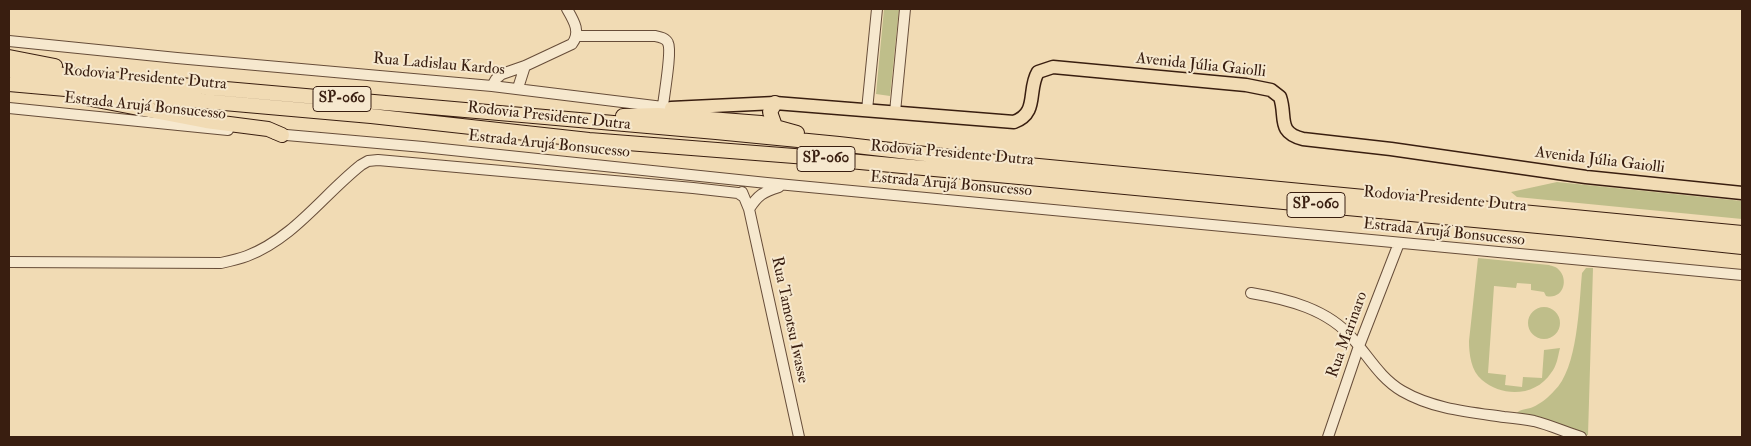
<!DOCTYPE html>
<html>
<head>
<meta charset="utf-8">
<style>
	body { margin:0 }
	#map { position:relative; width:1751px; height:446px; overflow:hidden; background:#f1dbb4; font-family:"IM FELL Double Pica",serif }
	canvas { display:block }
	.frame { position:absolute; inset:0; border:10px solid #391e10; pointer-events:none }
</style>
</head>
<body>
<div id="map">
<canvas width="1751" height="446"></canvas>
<div class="frame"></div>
</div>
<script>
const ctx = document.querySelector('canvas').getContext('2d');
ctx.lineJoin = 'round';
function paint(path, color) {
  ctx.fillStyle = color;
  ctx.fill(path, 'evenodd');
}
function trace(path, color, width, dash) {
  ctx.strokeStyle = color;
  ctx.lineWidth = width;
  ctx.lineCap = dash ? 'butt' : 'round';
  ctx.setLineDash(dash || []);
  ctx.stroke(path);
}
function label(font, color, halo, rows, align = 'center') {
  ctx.font = font + ' "IM FELL Double Pica",serif';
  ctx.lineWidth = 4;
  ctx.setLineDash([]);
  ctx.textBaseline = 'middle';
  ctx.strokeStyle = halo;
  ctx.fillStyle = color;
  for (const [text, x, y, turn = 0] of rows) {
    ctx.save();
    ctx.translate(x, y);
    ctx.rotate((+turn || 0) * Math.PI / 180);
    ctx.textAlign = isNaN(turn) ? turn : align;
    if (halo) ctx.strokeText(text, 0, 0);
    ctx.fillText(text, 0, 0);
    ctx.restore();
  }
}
paint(new Path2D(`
	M884,9H899L890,96L876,94Z
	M1557,182L1742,201V219L1517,197L1511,192Z
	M1478,258L1549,265C1552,266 1557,267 1559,270C1569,280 1563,300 1546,296L1544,292L1531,290V284L1517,283L1516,288L1494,286L1488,373L1506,375L1505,385L1522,387L1523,377L1542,378L1544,350L1560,348C1558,356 1557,366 1551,373C1536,396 1503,398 1482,380C1471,371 1469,354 1469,341Z
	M1586,268H1593L1588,435H1582L1516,414C1521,408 1526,410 1533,407C1540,404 1549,397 1554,391C1578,369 1579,304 1582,273Z
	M1528 323a16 16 0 1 1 32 0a16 16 0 1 1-32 0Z`), '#bfbe8a');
const minor = new Path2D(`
	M576,36H655C660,37 666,38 668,43C672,51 664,95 663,106
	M9,41L177,58L492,86L671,108
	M492,86L496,79L502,74L525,66L572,44C581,32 574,21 567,9
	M518,88L525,66
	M9,108L228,130
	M867,110L877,9
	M895,112L905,9
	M275,134L423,147L767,183L1742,275
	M742,192L749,209L799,437
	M749,209C758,195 763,192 779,187
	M9,262L221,263C230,261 239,259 247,256C294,238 323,195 361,165L368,161L378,160L693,188L738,193L744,197
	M1251,293C1287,299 1328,309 1353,339C1369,357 1380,378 1402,391C1433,409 1469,412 1504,417C1514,418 1524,419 1534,421C1550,425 1565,432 1581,437
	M1328,437L1359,346L1399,243`);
const major = new Path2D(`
	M671,108L775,103L1014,122C1039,113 1027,90 1038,72L1053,67L1246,85L1271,90L1280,97C1287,117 1276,132 1303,139L1391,149L1586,177L1742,193`);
const highway = new Path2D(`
	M9,57L55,66
	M9,70L716,132L839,144L986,161L1742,233
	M9,84L371,116L589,140L807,157L1570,229L1742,247
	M86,98L206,121L268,129L282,135
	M623,116L658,115L761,123L797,133
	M775,126L770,112L775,103`);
trace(minor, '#674d39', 12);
trace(major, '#391e10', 15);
trace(highway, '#391e10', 16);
trace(minor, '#f6e8ce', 10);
trace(major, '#f1dbb4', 12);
trace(highway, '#f1dbb4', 14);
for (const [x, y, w] of [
	[342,99,58],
	[826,159,58],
	[1316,205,58]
]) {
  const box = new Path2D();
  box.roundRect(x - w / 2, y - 12.5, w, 25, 4);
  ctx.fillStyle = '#f6e8ce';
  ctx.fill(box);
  trace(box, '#391e10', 1);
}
label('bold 15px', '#391e10', null, [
	["SP-060",342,99],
	["SP-060",826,159],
	["SP-060",1316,205]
]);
label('16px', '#391e10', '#f6e8ce', [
	["Rua Ladislau Kardos",439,65,5],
	["Avenida Júlia Gaiolli",1201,66,6],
	["Rodovia Presidente Dutra",145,78,5],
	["Estrada Arujá Bonsucesso",145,107,6],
	["Rodovia Presidente Dutra",549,117,6],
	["Estrada Arujá Bonsucesso",549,145,6],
	["Rodovia Presidente Dutra",952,154,5],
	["Avenida Júlia Gaiolli",1600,161,7],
	["Estrada Arujá Bonsucesso",951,185,5],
	["Rodovia Presidente Dutra",1445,200,5],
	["Estrada Arujá Bonsucesso",1444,233,6],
	["Rua Tamotsu Iwasse",789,320,78],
	["Rua Marinaro",1348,335,-70]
]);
</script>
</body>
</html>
